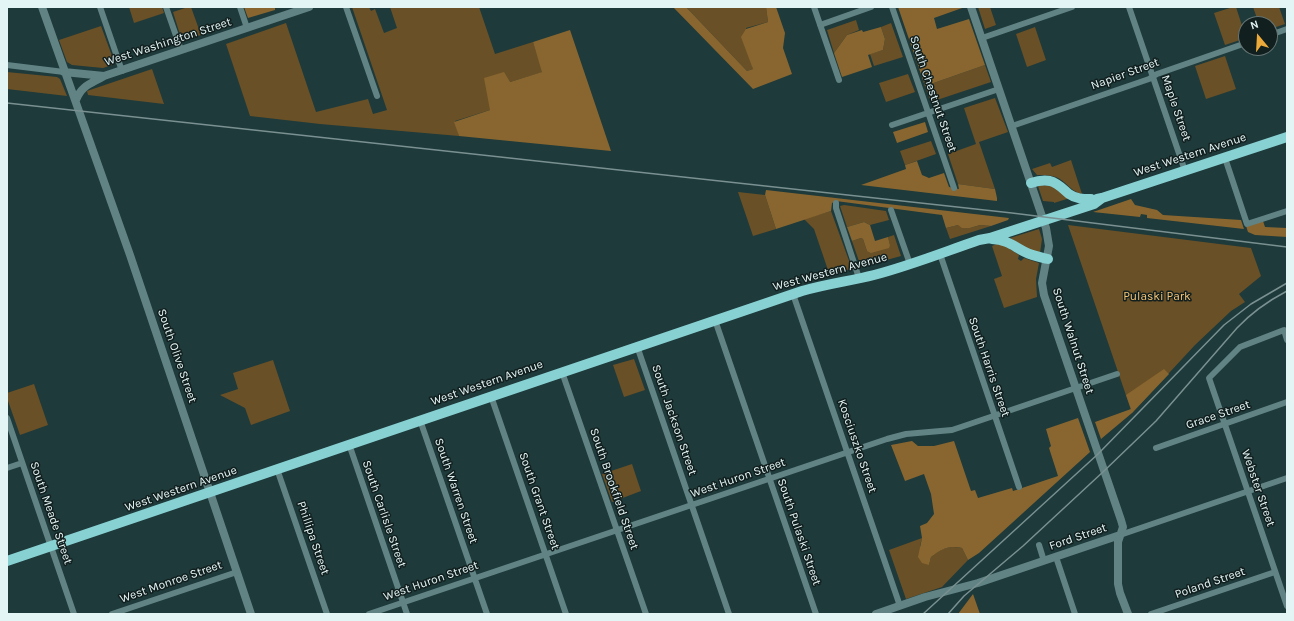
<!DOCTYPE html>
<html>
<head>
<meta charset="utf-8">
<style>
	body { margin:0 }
	#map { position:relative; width:1294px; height:621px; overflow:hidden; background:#1e3a3b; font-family:Karla,sans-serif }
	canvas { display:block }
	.frame { position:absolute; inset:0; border:8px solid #e4f5f5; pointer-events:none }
	.north { position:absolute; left:1238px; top:16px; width:40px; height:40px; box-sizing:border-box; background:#121f1f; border:1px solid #667575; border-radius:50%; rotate:342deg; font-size:11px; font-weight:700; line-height:16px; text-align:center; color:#e4f5f5 }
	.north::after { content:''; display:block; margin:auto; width:14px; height:18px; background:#ebaa39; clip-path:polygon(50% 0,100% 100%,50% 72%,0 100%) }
</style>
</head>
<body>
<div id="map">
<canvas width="1294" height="621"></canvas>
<div class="frame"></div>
<div class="north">N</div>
</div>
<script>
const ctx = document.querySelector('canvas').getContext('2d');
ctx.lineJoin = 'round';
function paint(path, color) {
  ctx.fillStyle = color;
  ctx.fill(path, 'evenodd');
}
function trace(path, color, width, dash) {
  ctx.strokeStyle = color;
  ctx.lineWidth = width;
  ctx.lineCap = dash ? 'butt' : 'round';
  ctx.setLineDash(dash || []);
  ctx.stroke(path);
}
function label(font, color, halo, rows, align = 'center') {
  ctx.font = font + ' Karla,sans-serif';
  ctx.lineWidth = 3;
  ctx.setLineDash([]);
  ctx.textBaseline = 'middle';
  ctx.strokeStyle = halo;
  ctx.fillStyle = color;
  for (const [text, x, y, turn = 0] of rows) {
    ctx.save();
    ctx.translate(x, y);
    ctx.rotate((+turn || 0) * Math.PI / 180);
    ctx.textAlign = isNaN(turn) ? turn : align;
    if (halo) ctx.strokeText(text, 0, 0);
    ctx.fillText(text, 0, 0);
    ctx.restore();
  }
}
paint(new Path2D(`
	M129,7H162L164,13L134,23Z
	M188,7H191L201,35L182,41L173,12Z
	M352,7H369L371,11L375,9L384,33L397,28L390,7H479L495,54L533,42L543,72L510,82L490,110L455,121L459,136L320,124L250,116L226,44L286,23L316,112L368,99L373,114L387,110Z
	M686,7H766L768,22L746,28L753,69L747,71Z
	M978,7H990L996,25L985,29Z
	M1233,7H1236L1246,38L1225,45L1214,13Z
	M1253,7H1279L1285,24L1270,29V24H1259Z
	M856,20L859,30L847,35L834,53L827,30Z
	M891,23L903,57L874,66L870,54L883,50L885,39L881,27Z
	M101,26L115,64L103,68L72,65L67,62L59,40Z
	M1035,27L1046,60L1027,67L1016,34Z
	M1225,56L1236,89L1206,99L1195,66Z
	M985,65L991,82L931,102L925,86Z
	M152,69L164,104L88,95L87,91Z
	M7,72L57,77L60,79L67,96L7,89Z
	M908,74L915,92L886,102L879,83Z
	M995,98L1008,132L979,142L995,189L958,184L948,154L976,144L964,108Z
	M931,141L936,154L905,165L900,151Z
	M1071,160L1082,194C1071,192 1066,181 1056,177C1049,175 1043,175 1037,175L1032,169L1050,163L1052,167Z
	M1041,185L1052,186L1070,198L1054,203V202L1043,201L1038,186Z
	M738,192L765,195L776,229L753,236Z
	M844,205L886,211L889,220L870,225L864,222L847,227L840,206Z
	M831,211L852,269L829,273L814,229L804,219Z
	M958,225L970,228L980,225L991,226L950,239L946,228Z
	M1068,225L1251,248L1261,276L1239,294L1245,302L1231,311L1195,345L1132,413Z
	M1039,229L1042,239L1040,253L1031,251L1010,238Z
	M894,235L901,256L861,267L852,241L861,238L863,239L867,251L890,245L888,237Z
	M999,243L1002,244L1019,255L1018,259L1021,261L1024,258L1039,263L1036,279L1037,297L1004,308L994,279L1002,276L992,246Z
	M634,359L645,390L624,397L613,365Z
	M273,360L290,411L251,425L245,408L220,395L238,389L233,373Z
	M34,384L48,425L20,435L7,398V393Z
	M632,464L641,491L612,502L602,474Z
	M922,538L920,546L929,565L931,557C941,549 948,545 962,548L968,560L942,587L906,599L889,550Z`), '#6a5026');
paint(new Path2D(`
	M244,7H275V10L248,18Z
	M673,7H686L747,71L753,69L741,37L746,29L768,22L766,7H776L785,33L783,48L792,74L753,89Z
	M898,7H965L934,18L937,29L969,19L985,65L925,86Z
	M881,27L885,39L883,50L868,55L872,67L842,77L834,53L847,35L862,30L863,32Z
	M570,30L611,151L459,136L454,122L490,110L484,78L504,72L510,82L542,72L533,42Z
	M925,122L928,132L897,143L893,132Z
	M917,161L922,175L929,178L944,173L949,187L959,189L958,184L995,189L997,198V201L861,185L906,169L905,165Z
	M766,190L1009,218L1008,220L991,226L980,225L970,228H962L958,225L946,228L942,215L836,201L832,203L831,211L776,229L765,195Z
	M1131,199L1135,205L1157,210L1163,215L1241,220L1244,229L1147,218V215L1141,214L1140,217L1093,212Z
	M1263,221L1265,227L1287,228V237L1255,235L1248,232L1246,226Z
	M864,222L870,225L875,241L888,237L890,245L889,248L871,253L867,251L863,239L861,238L852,241L847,227Z
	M1164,369L1169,374L1132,413L1101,439L1095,422L1131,409L1126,395Z
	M1078,418L1090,452L979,553L968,560L962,548C948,545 942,549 931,557L929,565L922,563L918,557L922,538L920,526L927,523L934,514L931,494L924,474L905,481L891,445L912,441L918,446H934L954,441L971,491L975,490L978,498L1012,488L1013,491L1058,476L1049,448L1051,446L1046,429Z
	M973,594L980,614H958Z`), '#89662f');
trace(new Path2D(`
	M100,7L122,71
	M166,7L181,50
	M240,7L247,28
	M346,7L377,96
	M814,7L839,80
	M892,7L954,188
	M1129,7L1185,171
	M820,25L871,7
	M1270,35L1287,29
	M982,38L1072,7
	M7,65L64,72
	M892,125L999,89
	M1012,126L1149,79L1157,74L1246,43
	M1225,158L1247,224L1287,211
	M836,203V208L859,278
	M891,210L910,264
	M940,254L1019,487
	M793,294L900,606
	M715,320L816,614
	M1287,340L1284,330L1240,347L1209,378L1287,606
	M637,346L729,614
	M562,372L646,614
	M491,396L566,614
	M7,418L74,614
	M420,420L487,614
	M349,444L407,614
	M1156,448L1287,402
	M7,468L22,463
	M277,469L327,614
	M1120,535L1287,478
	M1039,545L1044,561
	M1056,557L1075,614
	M112,614L237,572
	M369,614L887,439L906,434L952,430L961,427L1117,374
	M1151,614L1275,572`), '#618384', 6);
trace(new Path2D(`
	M42,7L130,255L251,614
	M971,7L1046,228L1049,246L1042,283L1044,295L1121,520L1123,527L1118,542V584L1120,593L1128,614
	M64,72L104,76L309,7
	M76,100C82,85 91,84 104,76
	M876,614L925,597L978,583L1120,535`), '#618384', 8);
trace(new Path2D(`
	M1031,183C1037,181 1044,180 1050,181C1058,183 1063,189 1069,194C1076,199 1083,199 1091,199
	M1097,199L1102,198L1287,137
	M992,239C1008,240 1013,246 1025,252C1033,256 1040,257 1048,259
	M7,561L802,291C826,284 850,281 874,275C909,266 944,252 979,240L990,238L1094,204L1102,198`), '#88d1d3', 10);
trace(new Path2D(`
	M7,103L1012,213L1287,247
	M923,614L1098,454L1224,325L1251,304L1287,283
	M948,614L964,596L1023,546L1104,471L1156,421L1237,328C1252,312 1268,301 1287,291`), '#7a9091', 1.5);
label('12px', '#e4f5f5', '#121f1f', [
	["West Washington Street",168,42,-18],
	["Napier Street",1125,74,-20],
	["South Chestnut Street",933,94,71],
	["Maple Street",1176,108,71],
	["West Western Avenue",1190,155,-18],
	["West Western Avenue",830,272,-15],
	["South Walnut Street",1073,341,72],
	["South Olive Street",177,356,71],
	["South Harris Street",989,367,71],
	["West Western Avenue",487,383,-19],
	["Grace Street",1218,415,-19],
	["South Jackson Street",674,420,71],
	["Kosciuszko Street",857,446,71],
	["West Huron Street",738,478,-19],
	["Webster Street",1258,488,71],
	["West Western Avenue",181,489,-19],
	["South Brookfield Street",614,489,71],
	["South Warren Street",456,491,71],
	["South Grant Street",539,501,71],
	["South Meade Street",51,513,71],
	["South Carlisle Street",384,514,71],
	["South Pulaski Street",799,532,71],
	["Ford Street",1078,537,-19],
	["Phillipa Street",313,538,71],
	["West Huron Street",431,581,-19],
	["West Monroe Street",171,582,-19],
	["Poland Street",1210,583,-19]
]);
label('12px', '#f9c575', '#121f1f', [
	["Pulaski Park",1157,297]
]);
</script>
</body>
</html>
